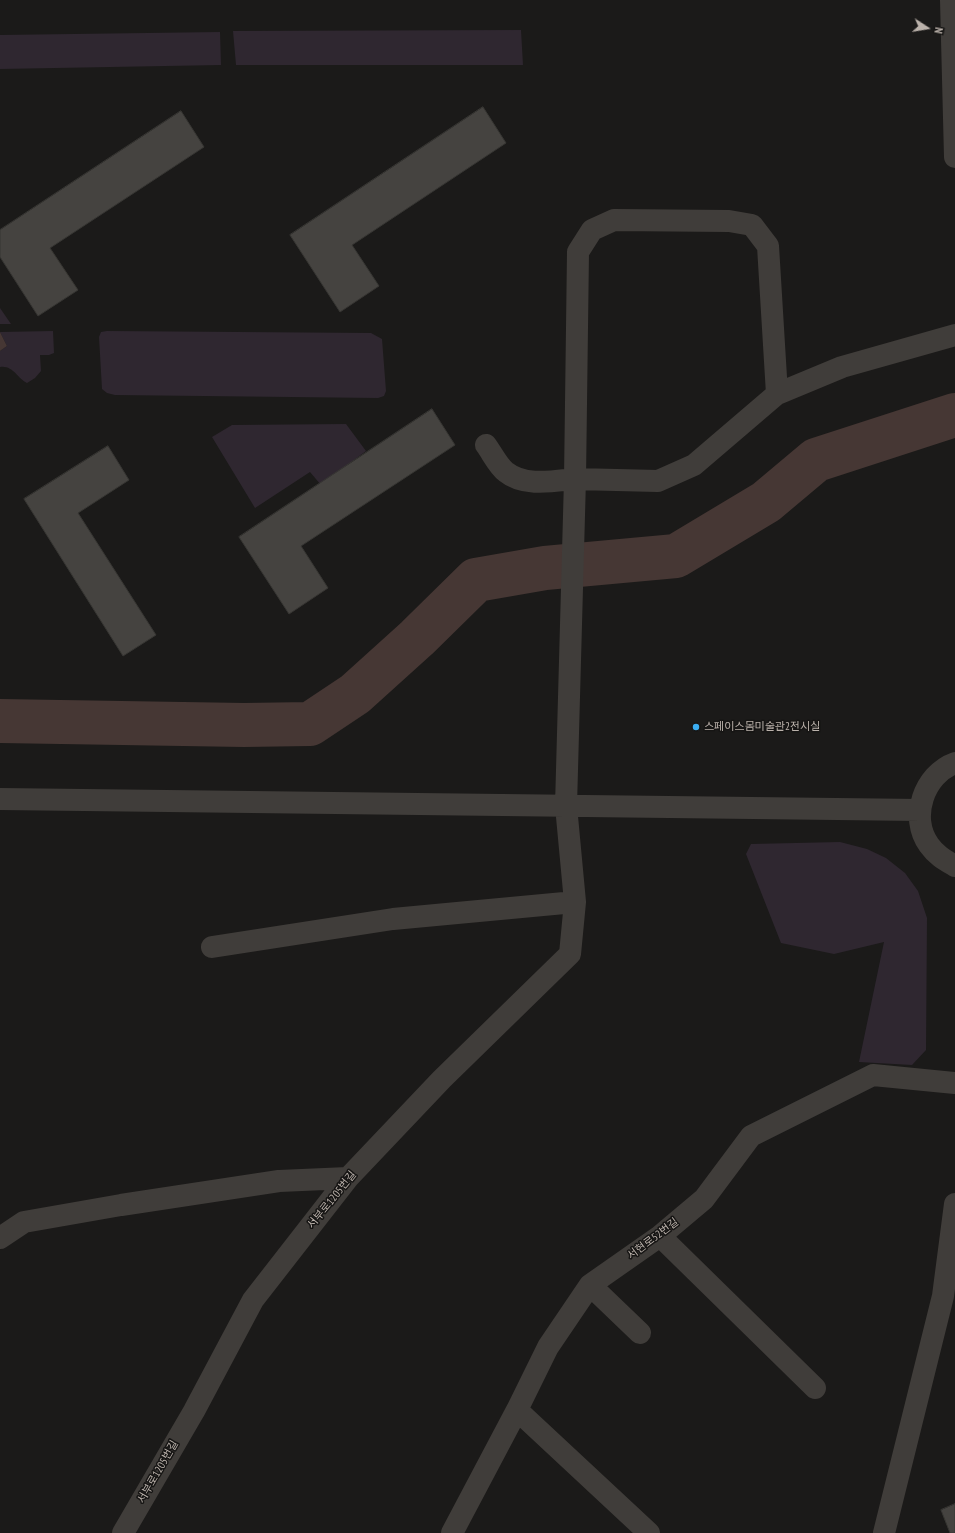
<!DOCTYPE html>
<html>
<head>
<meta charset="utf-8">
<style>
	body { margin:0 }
	#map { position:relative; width:955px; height:1533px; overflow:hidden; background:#1b1a19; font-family:"PT Sans Narrow",sans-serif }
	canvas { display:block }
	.north { position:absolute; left:907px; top:8px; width:40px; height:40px; -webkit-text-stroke:3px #161514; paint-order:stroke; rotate:102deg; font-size:11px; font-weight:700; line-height:16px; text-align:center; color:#bbb2ab }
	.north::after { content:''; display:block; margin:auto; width:14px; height:18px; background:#bbb2ab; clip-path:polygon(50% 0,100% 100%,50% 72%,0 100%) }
</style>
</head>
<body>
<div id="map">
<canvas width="955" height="1533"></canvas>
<div class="north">N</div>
</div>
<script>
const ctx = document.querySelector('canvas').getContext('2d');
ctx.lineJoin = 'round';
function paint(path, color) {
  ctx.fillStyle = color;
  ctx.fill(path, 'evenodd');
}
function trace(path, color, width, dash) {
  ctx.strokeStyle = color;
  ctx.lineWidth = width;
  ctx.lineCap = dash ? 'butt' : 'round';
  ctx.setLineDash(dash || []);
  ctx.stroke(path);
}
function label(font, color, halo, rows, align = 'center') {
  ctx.font = font + ' "PT Sans Narrow","Noto Sans KR",sans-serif';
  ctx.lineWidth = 3;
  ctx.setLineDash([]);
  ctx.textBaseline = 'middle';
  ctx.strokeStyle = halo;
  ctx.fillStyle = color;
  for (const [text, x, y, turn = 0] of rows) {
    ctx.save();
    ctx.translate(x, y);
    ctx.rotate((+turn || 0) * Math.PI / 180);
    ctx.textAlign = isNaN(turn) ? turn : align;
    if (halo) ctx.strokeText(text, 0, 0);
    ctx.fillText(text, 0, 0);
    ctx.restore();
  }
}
paint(new Path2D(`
	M521,30L523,65H236L233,31Z
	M220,32L221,65L0,69V35Z
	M0,308L11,324H0Z
	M53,331L54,353L49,355H40L41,371L35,378L27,383C17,378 13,365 0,367V351L7,346L0,332Z
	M107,331L371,333L382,339L386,391L384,396L378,398L115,395L107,393L102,389L99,337L101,332Z
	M346,424L366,451L321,485L310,472L255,508L212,437L232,425Z
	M840,842L867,849L886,858L905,873L918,891L927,918L926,1050L912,1065L859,1062L884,942L834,954L781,943L746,854L751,844Z`), '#2f2730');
paint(new Path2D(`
	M0,332L7,346L0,351Z`), '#463734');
trace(new Path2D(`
	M0,721L244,725L310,724L355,694L417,638L476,580L545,568L676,556L766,502L816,460L955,415`), '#463734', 44);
const building = new Path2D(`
	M483,107L506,143L352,245L379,286L340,312L290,235Z
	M181,111L204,147L50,248L78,290L38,316L0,257V230Z
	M432,409L455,445L301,546L328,588L289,614L239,537Z
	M108,446L129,480L78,513L156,635L123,656L24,499Z
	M955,1504V1533H950L941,1510Z`);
paint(building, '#454340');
trace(building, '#373633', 1);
trace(new Path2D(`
	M951,0L955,157
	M486,445C492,453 498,466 506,472C524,487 554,481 575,479L578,252L592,230L614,220L729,221L752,225L768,246L777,394
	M955,763C924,774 909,818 929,845C936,855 945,860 955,866
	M0,799L920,810
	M212,947L393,919L575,902
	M660,1236L815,1388
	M0,1238L24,1222L121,1205L279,1181L348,1178
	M590,1285L640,1333
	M517,1410L649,1533
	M123,1533L194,1411L253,1300L348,1178L442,1079L570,954L575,902L566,806L575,479L658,481L694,465L777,394L842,367L955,335
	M452,1533L517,1410L548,1347L590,1285L660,1236L704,1199L751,1136L873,1075L955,1083
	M884,1533L943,1296L955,1204`), '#403d3a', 22);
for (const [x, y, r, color] of [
	[696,727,4,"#3badf1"]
]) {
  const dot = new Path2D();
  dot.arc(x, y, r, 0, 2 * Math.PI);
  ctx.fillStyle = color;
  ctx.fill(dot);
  trace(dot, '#161514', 1.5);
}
label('11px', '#bbb2ab', '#161514', [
	["스페이스몸미술관2전시실",704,727]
], 'left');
label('11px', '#bbb2ab', '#161514', [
	["서부로1205번길",332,1200,-51],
	["서현로52번길",653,1239,-37],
	["서부로1205번길",158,1472,-60]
]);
</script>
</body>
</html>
